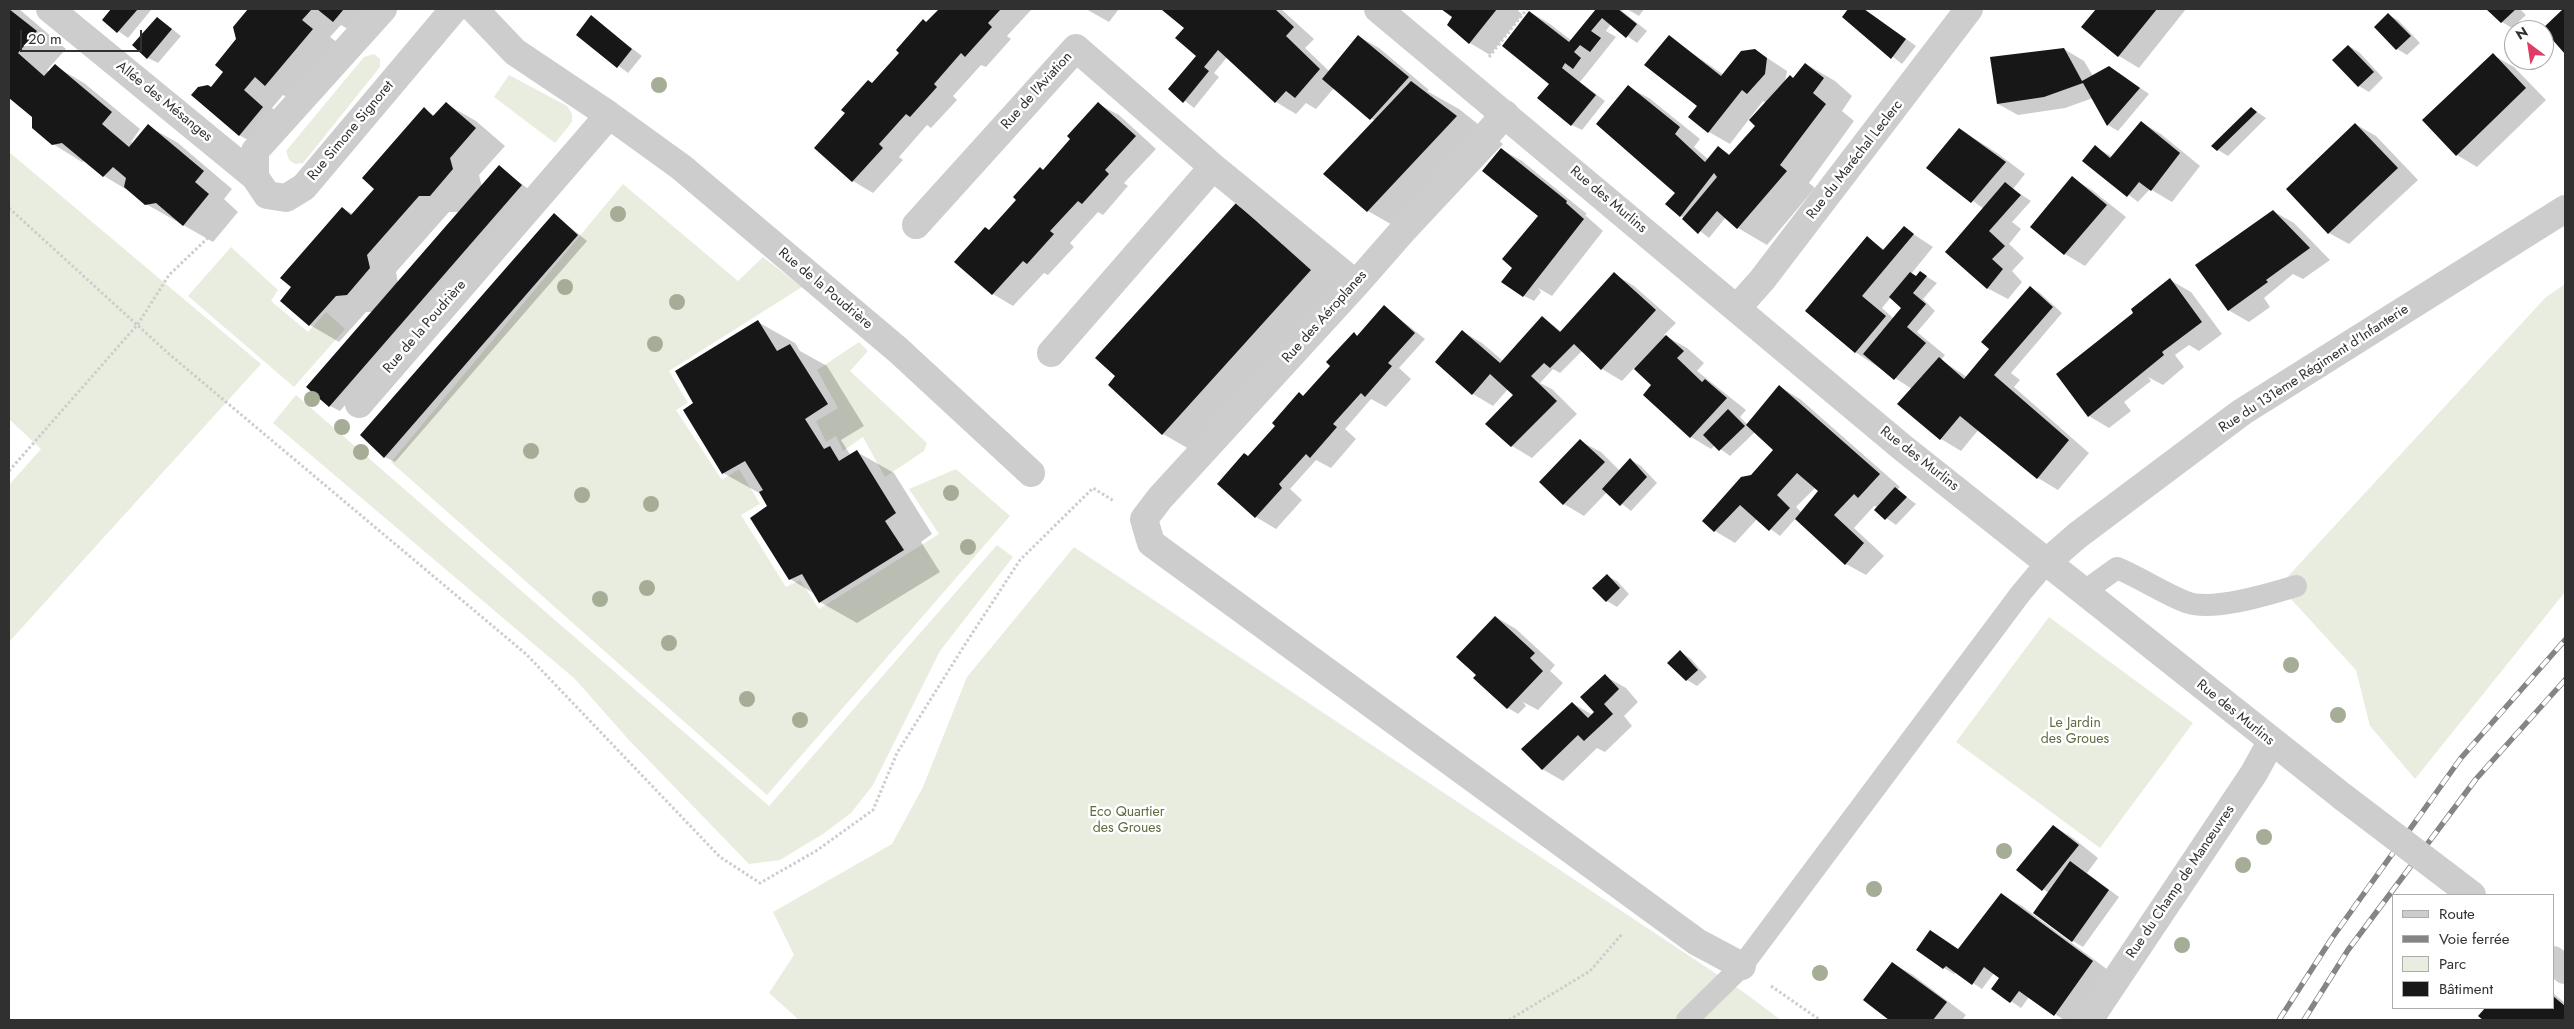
<!DOCTYPE html>
<html>
<head>
<meta charset="utf-8">
<style>
	body { margin:0 }
	#map { position:relative; width:2574px; height:1029px; overflow:hidden; background:#fff; font-family:Jost,sans-serif }
	canvas { display:block }
	.frame { position:absolute; inset:0; border:10px solid #303030; pointer-events:none }
	.legend { position:absolute; left:2392px; top:894px; width:162px; height:115px; box-sizing:border-box; background:#fff; border:1px solid #acacac; margin:0; padding:6px 9px; list-style:none; font-size:15px; color:#303030 }
	.legend li { display:flex; align-items:center; gap:10px; height:25px }
	.legend b { width:25px; border:1px solid #acacac }
	.north { position:absolute; left:2504px; top:20px; width:50px; height:50px; box-sizing:border-box; background:#fff; border:1px solid #acacac; border-radius:50%; rotate:329deg; font-size:14px; font-weight:700; line-height:20px; text-align:center; color:#303030 }
	.north::after { content:''; display:block; margin:auto; width:18px; height:22px; background:#dd3d67; clip-path:polygon(50% 0,100% 100%,50% 72%,0 100%) }
	.scale { position:absolute; left:20px; top:30px; width:122px; height:22px; box-sizing:border-box; border:2px solid #303030; border-top:0; padding-left:6px; font-size:15px; line-height:18px; white-space:nowrap; color:#303030; -webkit-text-stroke:4px #fff; paint-order:stroke }
</style>
</head>
<body>
<div id="map">
<canvas width="2574" height="1029"></canvas>
<div class="frame"></div>
<ul class="legend">
<li><b style="height:6px;background:#cdcdcd"></b>Route</li>
<li><b style="height:6px;background:#858585"></b>Voie ferrée</li>
<li><b style="height:14px;background:#e9eddf"></b>Parc</li>
<li><b style="height:14px;background:#171717"></b>Bâtiment</li>
</ul>
<div class="north">N</div>
<div class="scale">20 m</div>
</div>
<script>
const ctx = document.querySelector('canvas').getContext('2d');
ctx.lineJoin = 'round';
function paint(path, color) {
  ctx.fillStyle = color;
  ctx.fill(path, 'evenodd');
}
function trace(path, color, width, dash) {
  ctx.strokeStyle = color;
  ctx.lineWidth = width;
  ctx.lineCap = dash ? 'butt' : 'round';
  ctx.setLineDash(dash || []);
  ctx.stroke(path);
}
function label(font, color, halo, rows, align = 'center') {
  ctx.font = font + ' Jost,sans-serif';
  ctx.lineWidth = 5;
  ctx.setLineDash([]);
  ctx.textBaseline = 'middle';
  ctx.strokeStyle = halo;
  ctx.fillStyle = color;
  for (const [text, x, y, turn = 0] of rows) {
    ctx.save();
    ctx.translate(x, y);
    ctx.rotate((+turn || 0) * Math.PI / 180);
    ctx.textAlign = isNaN(turn) ? turn : align;
    if (halo) ctx.strokeText(text, 0, 0);
    ctx.fillText(text, 0, 0);
    ctx.restore();
  }
}
paint(new Path2D(`
	M374,54L380,59V67L303,163L295,164L289,160L286,151L364,57Z
	M509,75L567,106L572,114V122L555,143L494,97Z
	M9,152L261,364L9,642V485L41,449L9,419Z
	M623,184L738,281L763,257L802,287L669,371L688,403L676,410L722,480L739,469L760,504L741,515L786,587L800,580L819,609L939,534L909,489L956,469L1010,516L767,795L391,462Z
	M231,247L278,290L271,301L308,332L326,312L345,329L294,387L188,296Z
	M2565,284V592L2415,779L2370,726L2356,670L2279,586L2546,297Z
	M859,342L868,351L850,371L927,443L924,451L885,477L863,437L843,451L836,436L826,442L816,421L838,408L817,370Z
	M296,395L769,806L997,545L1013,557L940,651L873,785L851,813L823,834L780,860L749,864L628,739L575,679L273,423Z
	M1074,547L1742,991L1781,1020H799L769,993L794,955L773,912L892,844L923,787L967,677Z
	M2049,617L2193,723L2100,848L1956,742Z`), '#e9eddf');
paint(new Path2D(`
	M9,9H19L66,49L47,70L49,72L55,66L84,83L140,129L131,142L133,144L148,126L178,143L232,189L224,199L238,212L213,242L146,204L134,194L104,176L85,161L82,162L53,144L33,116L9,96Z
	M113,9H150L151,10L128,38L103,20Z
	M262,9H383L363,38L341,25L330,37L342,46L295,101L283,95L272,108L292,125L269,152L239,135L211,88L224,72Z
	M940,9H1032L1007,36L1011,39L986,67L981,65L953,96L957,100L931,128L927,125L899,157L903,160L873,193L853,181L815,148Z
	M1086,9H1119L1109,22Z
	M1165,9H1281L1314,39L1305,48L1330,72L1358,36L1379,48L1429,90L1427,91L1459,109L1503,144L1415,238L1368,211L1325,174L1375,121L1334,88L1316,109L1306,103L1296,114L1276,102L1228,56L1214,73L1219,77L1194,108L1170,89L1198,55L1186,28L1164,10Z
	M1443,9H1517L1522,15L1490,55L1470,43L1448,25L1454,17Z
	M1598,9H1624L1622,11L1647,31L1637,43L1611,24L1606,31L1616,37L1580,82L1605,101L1582,130L1572,125L1550,84L1530,12L1550,24L1572,41Z
	M1627,9H1644L1639,16Z
	M1850,9H1864L1916,46L1902,64L1843,17Z
	M2097,9H2186L2139,68L2119,56L2082,27Z
	M2488,9H2520L2526,15L2512,28L2502,22Z
	M2388,15L2398,20L2420,43L2407,55L2397,49L2376,27Z
	M591,17L642,56L628,73L578,35Z
	M158,18L181,36L158,63L148,58Z
	M1669,37L1724,75L1755,50L1787,71L1785,82L1794,79L1806,64L1835,81L1852,96L1842,111L1854,121L1809,183L1815,188L1767,245L1738,228L1726,217L1709,238L1681,216L1676,193L1628,87L1649,98L1700,139L1694,147L1709,160L1718,148L1731,155L1757,126L1766,103L1763,101L1730,144L1709,132L1690,117L1699,106Z
	M2349,46L2359,52L2383,78L2369,92L2359,86Z
	M2064,49L2084,61L2093,76L2119,73L2149,94L2118,131L2108,125L2093,98L2065,108L2018,115L1998,104Z
	M2493,55L2514,67L2546,100L2477,167L2457,155Z
	M446,104L476,121L505,146L479,175L482,187L499,167L531,191L340,411L330,406L373,312H366L339,342L310,325L282,301L342,208L353,214L375,189L424,109L435,116ZM449,212H460L398,283L396,272Z
	M1098,104L1119,115L1156,149L1124,183L1128,186L1103,215L1098,212L1070,243L1074,247L1048,275L1044,273L1013,306L993,294L956,262L990,231L1018,200L1040,168L1044,171L1072,139Z
	M2251,108L2266,118L2228,156L2218,150Z
	M2141,122L2161,134L2200,166L2172,202L2150,189L2138,202L2084,160L2095,147L2113,157Z
	M2355,124L2376,136L2418,180L2349,244L2329,233Z
	M1960,129L1997,153L2025,174L2013,189L2031,201L2012,222L2021,229L2009,244L2024,258L2012,271L2022,282L2008,299L1987,288L1984,209L1928,168Z
	M1501,149L1522,161L1587,214L1585,215L1603,231L1552,296L1538,288L1541,292L1534,301L1524,296L1514,268L1540,216Z
	M2072,178L2092,190L2126,217L2085,266L2065,254L2032,227Z
	M1236,204L1283,231L1357,298L1210,461L1163,434Z
	M2273,211L2294,223L2330,260L2303,279L2293,274L2264,298L2270,307L2249,322L2228,310Z
	M554,214L587,241L395,462L385,457Z
	M1904,228L1933,247L1911,274L1916,277L1921,273L1937,283L1923,299L1935,311L1917,332L1945,355L1941,360L1967,377L1985,356L2030,287L2040,293L2062,313L2011,373L2020,380L2014,387L2089,453L2058,490L2038,478L1979,429L1961,451L1941,439L1912,389L1855,352L1867,238L1885,250ZM1891,297L1902,308L1893,318L1882,308Z
	M1614,274L1634,286L1676,323L1664,335L1687,348L1704,363L1697,371L1746,410L1740,417L1748,425L1780,387L1800,399L1900,487L1897,490L1916,504L1896,525L1875,510L1878,507L1874,506L1854,528L1884,556L1866,575L1846,564L1796,518L1780,536L1757,519L1735,543L1715,531L1752,476L1775,450L1755,432L1730,456L1715,445L1711,449L1691,437L1652,385L1634,368L1622,381L1602,369L1583,350L1560,373L1553,369L1540,383L1552,389L1577,414L1532,458L1512,446L1515,395L1508,389L1493,406L1473,394L1462,331L1482,343L1503,361L1542,317L1562,332ZM1816,487L1820,491L1802,513L1796,507Z
	M2170,280L2191,292L2222,334L2199,351L2189,345L2175,355L2184,367L2163,385L2148,377L2151,381L2124,402L2131,411L2109,428L2089,416L2135,314Z
	M1385,307L1425,339L1399,368L1411,379L1386,407L1371,399L1345,429L1356,439L1331,468L1316,460L1290,489L1302,500L1276,529L1256,517L1219,484L1249,457L1330,367L1354,334L1358,337Z
	M758,322L795,343L800,351L827,366L864,426L841,440L851,456L857,452L894,473L932,534L921,542L940,572L857,623L820,602L815,594L790,579L769,506L761,494L723,473L695,404Z
	M1580,441L1601,452L1620,471L1631,460L1641,466L1657,483L1631,511L1607,492L1584,516L1564,504Z
	M1607,576L1617,581L1629,594L1617,607L1607,601L1594,588Z
	M1496,617L1516,629L1555,665L1550,671L1563,683L1538,710L1523,702L1526,706L1518,714L1508,708L1475,678Z
	M1680,652L1690,658L1707,677L1697,686L1687,680L1669,663Z
	M1605,676L1626,688L1638,702L1624,716L1632,726L1605,752L1597,748L1563,781L1542,769L1572,703L1593,715L1596,712Z
	M2053,826L2073,838L2098,858L2087,873L2119,897L2083,947L2073,941L2049,893L2043,889Z
	M2001,895L2022,906L2112,973L2079,1020H2064L2029,997L2021,1008L1993,989L2001,978L1994,973L1982,989L1956,972L1954,974L1944,968L1918,950H1959Z
	M1892,963L1913,975L1966,1015L1962,1020H1891L1865,1000Z
	M2553,993L2565,1003V1020H2485L2479,1016L2486,1008H2553Z`), '#0003');
paint(new Path2D(`
	M9,9L37,31L18,53L44,76L55,64L112,112L102,124L129,147L148,124L204,171L195,182L209,194L183,226L156,203L145,205L124,187L126,178L113,167L103,177L62,143L52,145L32,128V117L9,98Z
	M111,9H138L117,33L102,20Z
	M248,9H312L302,20L313,29L265,86L255,77L244,90L263,107L239,136L191,95L198,87L208,85L211,87L223,72L215,65L236,39L233,27Z
	M317,9H344L333,22Z
	M939,9H1001L988,23L992,27L965,57L961,53L934,84L937,87L910,117L906,114L879,144L883,148L852,182L814,148L845,113L841,110L868,80L872,83L899,53L896,50L923,19L926,22Z
	M1163,9H1275L1294,27L1286,36L1320,69L1295,98L1286,91L1275,103L1218,50L1204,67L1209,71L1183,103L1168,89L1196,56L1175,38L1184,28L1162,10Z
	M1441,9H1497L1469,44L1447,25L1452,17Z
	M1596,9H1618L1637,24L1626,38L1602,18L1591,31L1601,38L1590,52L1580,45L1574,52L1581,58L1573,69L1565,63L1562,68L1596,95L1571,126L1537,98L1549,84L1502,46L1529,11L1569,42Z
	M1848,9H1864L1906,39L1891,59L1842,17Z
	M2096,9H2157L2118,57L2081,27Z
	M2486,9H2516L2501,23Z
	M2563,9L2565,10V54L2544,30H2541Z
	M2388,13L2411,36L2396,50L2374,27Z
	M591,15L632,49L617,68L576,35Z
	M157,17L172,29L147,59L132,45Z
	M1358,35L1409,77L1370,120L1322,79Z
	M1669,35L1721,76L1741,51L1755,49L1767,58L1765,74L1747,94L1742,90L1708,133L1688,117L1697,106L1644,65Z
	M2348,45L2374,72L2358,87L2332,60Z
	M2064,48L2082,81L2109,66L2140,88L2107,126L2083,83L2044,97L1997,104L1990,57Z
	M2493,53L2526,88L2456,156L2422,120Z
	M1805,63L1824,78L1813,93L1826,104L1780,165L1787,171L1737,229L1717,211L1698,234L1682,219L1717,177L1714,173L1680,217L1665,204L1675,193L1596,124L1628,85L1680,127L1675,134L1705,162L1718,146L1729,155L1755,126L1749,120L1790,75L1793,78Z
	M1411,81L1457,116L1367,212L1323,174Z
	M446,102L476,128L450,158L453,169L430,196H419L367,255L370,268L347,295L336,296L309,326L280,301L291,287L280,278L342,207L351,215L374,189L362,178L424,107L433,116Z
	M1098,102L1136,136L1105,170L1109,174L1082,204L1078,201L1050,231L1054,234L1027,264L1023,261L992,295L954,262L985,227L989,230L1016,200L1013,197L1040,167L1043,170L1070,139L1067,136Z
	M2251,107L2257,112L2217,151L2211,146Z
	M2141,121L2180,153L2151,191L2139,182L2127,197L2082,161L2095,145L2110,158Z
	M2355,123L2398,168L2328,234L2286,189Z
	M1959,128L2006,162L1971,203L1926,168Z
	M1501,148L1567,201L1566,203L1584,219L1523,297L1501,282L1512,268L1502,259L1538,216L1482,171Z
	M499,165L522,185L329,407L306,387Z
	M2072,176L2107,205L2064,255L2030,227Z
	M2005,182L2021,195L1989,231L2005,246L1992,259L2003,269L1987,289L1945,252Z
	M1236,203L1311,270L1162,435L1108,385L1115,376L1095,358Z
	M2273,210L2310,248L2266,280L2268,282L2228,311L2195,265Z
	M554,213L578,235L384,458L360,435Z
	M1904,226L1914,234L1862,296L1886,316L1855,353L1805,311L1867,236L1883,250Z
	M1920,271L1927,276L1913,293L1926,304L1907,327L1926,343L1894,380L1863,354L1901,308L1889,297L1910,272L1916,276Z
	M1614,272L1656,310L1601,370L1574,344L1550,368L1544,363L1531,376L1557,401L1511,447L1485,424L1513,395L1490,374L1472,395L1435,362L1462,330L1500,363L1542,316L1560,332Z
	M2170,278L2202,322L2162,352L2164,355L2088,417L2056,374L2133,313L2131,309Z
	M2030,286L2053,307L1994,375L2069,440L2037,479L1960,416L1940,440L1897,404L1939,357L1964,379L1989,349L1981,342Z
	M1384,305L1415,333L1388,363L1392,366L1365,397L1361,393L1333,424L1337,427L1310,458L1306,454L1279,484L1282,488L1255,518L1217,484L1244,453L1248,456L1275,426L1272,423L1299,392L1303,396L1330,366L1326,362L1354,332L1357,336Z
	M758,320L777,351L790,344L828,404L805,419L824,449L830,446L839,461L857,450L896,513L885,521L904,550L819,603L802,574L789,580L750,518L767,506L759,492L763,490L745,461L722,474L683,410L693,403L675,371Z
	M1666,335L1684,351L1677,358L1702,382L1705,379L1727,398L1690,438L1643,395L1651,385L1634,369Z
	M1779,385L1880,474L1858,498L1854,494L1834,515L1864,543L1845,565L1795,519L1818,491L1797,473L1777,495L1790,508L1769,531L1740,505L1714,532L1702,521L1741,477L1751,475L1773,450L1746,425Z
	M1728,409L1745,426L1719,451L1703,435Z
	M1580,439L1605,462L1563,505L1539,482Z
	M1630,458L1647,477L1620,506L1602,489Z
	M1895,487L1907,497L1885,520L1874,510Z
	M1607,574L1620,588L1606,602L1592,588Z
	M1495,616L1535,653L1530,658L1543,671L1507,709L1473,678L1476,675L1456,657Z
	M1680,650L1698,670L1686,681L1667,663Z
	M1605,674L1619,689L1604,704L1613,714L1584,741L1578,735L1542,770L1521,749L1572,702L1588,718L1594,712L1580,697Z
	M2053,825L2079,845L2042,891L2016,870Z
	M2070,861L2109,890L2072,942L2033,913Z
	M2001,893L2093,961L2054,1016L2019,991L2010,1003L1991,989L1999,978L1984,967L1972,985L1946,966L1943,969L1916,950L1930,930L1958,949Z
	M1892,962L1947,1002L1933,1020H1889L1863,1000Z
	M2553,996L2565,1006V1020H2483L2478,1016L2485,1008H2553Z`), '#171717');
trace(new Path2D(`
	M1489,57L1527,9
	M9,208L169,354L526,654L720,857L760,883L816,851L873,810L897,753L964,646L1020,560L1093,488L1114,501
	M9,471L138,324L169,275L235,212
	M1771,986L1820,1020
	M1509,1020L1590,971L1622,934`), '#cdcdcd', 3, [2.5, 2.5]);
trace(new Path2D(`
	M2085,591L2117,568C2141,578 2163,593 2186,602C2212,612 2270,594 2296,586
	M1687,1020L1742,966L2021,593L2048,561`), '#cdcdcd', 22);
trace(new Path2D(`
	M50,9L255,177
	M383,9L255,151V177L267,195L286,198L304,187L454,9
	M474,9L515,52L609,115L681,167L898,350L1031,473
	M1378,9L1903,448L2343,797
	M1505,114L1356,284L1160,498L1144,519L1151,543L1697,942L1742,966
	M916,225L1076,48L1213,167L1356,284
	M1737,308L1762,280L1969,9
	M1051,353L1213,167
	M359,404L609,115
	M2048,561L2078,535L2242,412L2565,209
	M2553,960L2565,970
	M2089,1020L2254,773L2271,742`), '#cdcdcd', 28);
const rail = new Path2D(`
	M2279,1020L2332,938L2461,758L2565,640
	M2304,1020L2348,950L2476,779L2565,680`);
trace(rail, '#858585', 5.5);
trace(rail, '#fff', 4, [11]);
trace(new Path2D(`
	M2343,797L2472,895`), '#cdcdcd', 28);
ctx.fillStyle = '#a5ad96';
for (const [x, y] of [
	[659,85],
	[618,214],
	[565,287],
	[677,302],
	[655,344],
	[312,399],
	[342,427],
	[531,451],
	[361,452],
	[951,493],
	[582,495],
	[651,504],
	[968,547],
	[647,588],
	[600,599],
	[669,643],
	[2291,665],
	[747,699],
	[2338,715],
	[800,720],
	[2264,837],
	[2004,851],
	[2243,865],
	[1874,889],
	[2182,945],
	[1820,973]
]) {
  ctx.beginPath();
  ctx.arc(x, y, 8, 0, 2 * Math.PI);
  ctx.fill();
}
label('14px', '#303030', '#fff', [
	["Rue de l'Aviation",1037,91,-48],
	["Allée des Mésanges",164,102,39],
	["Rue Simone Signoret",351,131,-50],
	["Rue du Maréchal Leclerc",1855,160,-52],
	["Rue des Murlins",1608,200,40],
	["Rue de la Poudrière",825,289,40],
	["Rue des Aéroplanes",1325,317,-48],
	["Rue de la Poudrière",425,327,-49],
	["Rue du 131ème Régiment d'Infanterie",2314,369,-33],
	["Rue des Murlins",1919,459,38],
	["Rue des Murlins",2235,713,39],
	["Rue du Champ de Manœuvres",2181,882,-56]
]);
label('14px', '#5c6a40', '#fff', [
	["Le Jardin",2075,724],
	["des Groues",2075,740],
	["Eco Quartier",1127,813],
	["des Groues",1127,829]
]);
</script>
</body>
</html>
